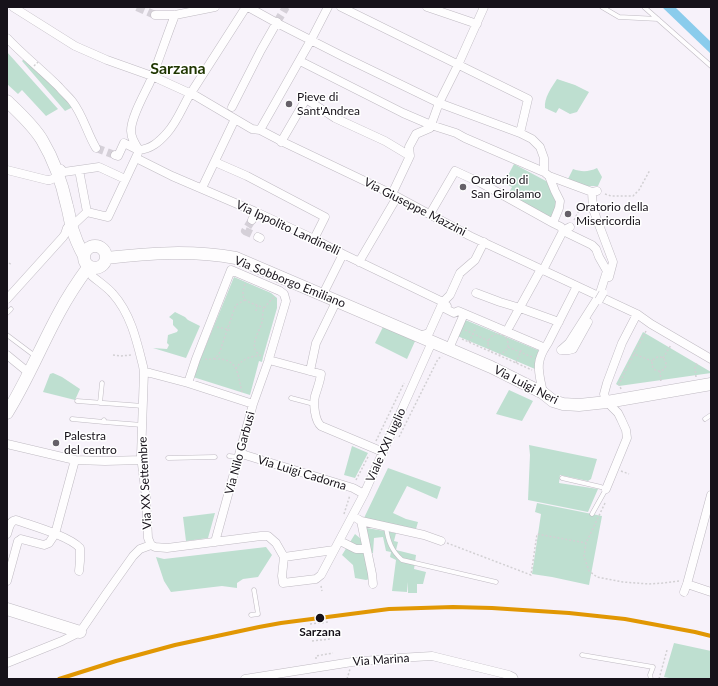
<!DOCTYPE html>
<html>
<head>
<meta charset="utf-8">
<style>
	body { margin:0 }
	#map { position:relative; width:718px; height:686px; overflow:hidden; background:#f7f2fa; font-family:Lato,sans-serif }
	canvas { display:block }
	.frame { position:absolute; inset:0; border:8px solid #17121a; pointer-events:none }
</style>
</head>
<body>
<div id="map">
<canvas width="718" height="686"></canvas>
<div class="frame"></div>
</div>
<script>
const ctx = document.querySelector('canvas').getContext('2d');
ctx.lineJoin = 'round';
function paint(path, color) {
  ctx.fillStyle = color;
  ctx.fill(path, 'evenodd');
}
function trace(path, color, width, dash) {
  ctx.strokeStyle = color;
  ctx.lineWidth = width;
  ctx.lineCap = dash ? 'butt' : 'round';
  ctx.setLineDash(dash || []);
  ctx.stroke(path);
}
function label(font, color, halo, rows, align = 'center') {
  ctx.font = font + ' Lato,sans-serif';
  ctx.lineWidth = 3;
  ctx.setLineDash([]);
  ctx.textBaseline = 'middle';
  ctx.strokeStyle = halo;
  ctx.fillStyle = color;
  for (const [text, x, y, turn = 0] of rows) {
    ctx.save();
    ctx.translate(x, y);
    ctx.rotate((+turn || 0) * Math.PI / 180);
    ctx.textAlign = isNaN(turn) ? turn : align;
    if (halo) ctx.strokeText(text, 0, 0);
    ctx.fillText(text, 0, 0);
    ctx.restore();
  }
}
paint(new Path2D(`
	M7,52L58,109L46,116L22,90L18,94L7,84Z
	M24,59L50,81L73,107L65,111L22,61Z
	M557,79L575,85L589,92L577,112L570,114L559,108L556,113L545,108C544,98 551,88 557,79Z
	M514,164L546,181L550,184L558,203L550,219L507,196L512,187L504,183Z
	M597,168L602,177L598,186H586L568,179L573,169C581,172 589,172 597,168Z
	M234,277L271,293L277,298V308L263,357L262,362L259,361L250,395L193,377Z
	M175,312L185,317L188,320L200,326L186,358L153,348L167,349L169,345L167,343L168,335L177,332L178,330L173,325V320L169,317Z
	M463,319L540,351L535,369L455,335Z
	M384,325L416,339L407,359L375,343Z
	M643,332L711,372V373L619,386L616,384Z
	M53,373L62,377L80,389L75,400L43,392L50,374Z
	M509,390L533,401L522,421L496,414Z
	M529,445L597,459L591,479L588,481L560,475L559,483L598,489L588,512L528,500L530,455Z
	M352,446L368,453L355,478L344,475Z
	M388,468L441,487L437,499L407,486L393,513L406,519L418,522L416,529L364,518Z
	M537,503L602,516L589,585L552,577L532,574L541,514L535,512Z
	M215,513L208,538L186,541L183,517Z
	M367,528L396,533L394,541L398,542L396,550L416,555L414,569L426,572L423,584H417V593H408V582L407,592L392,591L396,560L390,557L391,552L386,551L383,537L374,538L373,553H371L365,532Z
	M355,534L361,539L370,579L366,580L355,578L353,565L342,555Z
	M266,547L272,555L258,577L243,579L237,583V588L222,586L171,592L164,581L156,557L164,559Z
	M674,643L711,651V679H674L664,677Z`), '#bedfd0');
paint(new Path2D(`
	M662,7H675L711,42V54Z`), '#8bccec');
trace(new Path2D(`
	M137,7L155,15
	M277,22L286,7
	M96,148L115,155
	M252,220L245,231L258,237`), '#d5d0d8', 8, [8, 4]);
const lane = new Path2D(`
	M602,7L619,17L658,19
	M644,7L711,66
	M7,313L11,309
	M7,335L35,356
	M291,398L314,404
	M77,401L143,406
	M100,403L102,383
	M72,419L104,422
	M705,419L711,415
	M104,420V422L142,425
	M229,456L238,457
	M168,458L215,457
	M562,478L601,487L606,489L592,514
	M386,527C388,542 392,551 402,560L496,582
	M251,615L258,614L254,590
	M582,655L653,667L650,675L651,679`);
const street = new Path2D(`
	M13,7L75,46L107,60L152,76L196,96L252,129L260,130L283,142L392,194L470,236L637,314L651,324L711,359
	M248,7L277,23L344,57L439,103L520,133L532,139L540,147L544,158V172
	M341,7L528,99L520,133
	M427,7L477,24
	M155,15H175L215,7
	M7,38C23,55 42,70 59,87C63,92 68,96 72,101C83,115 87,133 96,148
	M300,61L403,113L431,125L456,133L465,138L544,172L549,176L592,192L597,191
	M232,107L261,50L277,22
	M260,130L311,40L328,7
	M281,142L306,99L335,118L385,141L410,156
	M139,150C151,149 159,142 167,133C177,122 182,108 189,96C208,66 227,37 246,7
	M139,150C135,144 131,138 131,131C131,117 144,95 150,82C159,60 166,38 175,15
	M115,155L118,156L124,143L138,150
	M136,158L172,176L256,212L314,239L343,254L443,302L447,306L446,309L454,313L458,311L545,348
	M215,162L247,176L325,217L314,239
	M61,169L64,172L99,167L125,179
	M7,170L47,180H50L59,176
	M79,170L87,212L108,217L138,153
	M549,176L555,191L560,201L559,208L553,223L561,227L563,231L592,245L596,249L599,257L607,271L599,296L569,343L561,350
	M202,188L235,119
	M592,192L593,209L613,262L609,277
	M392,194L410,156L409,147L416,134L430,128L431,125L439,103L458,65L484,7
	M430,214L455,171L481,183L553,223
	M252,220L256,212
	M71,227L87,212
	M258,237L260,238
	M359,262L397,197
	M92,268V276C99,282 107,287 113,294C131,314 137,342 143,366L144,372L141,456L146,497L148,538L151,545L155,547L167,548L261,536H268L276,543L284,557
	M543,270L563,231L570,227
	M325,290L343,254
	M476,293L500,302L520,308L559,322
	M7,299L63,237L65,234L67,228
	M509,327L541,269
	M422,335L429,333L443,302L450,295L460,273L475,260L484,242
	M451,344L464,314
	M561,350H569L573,349L588,322
	M7,355L29,373
	M269,360L321,374C320,382 317,389 315,396C313,404 315,421 321,426L383,452
	M310,371L316,343L336,302
	M144,372L150,373L188,383L253,404
	M188,383L196,359L231,270L280,291L284,294L286,301L268,362L253,404L215,542
	M543,393C539,372 534,363 548,343L577,286
	M7,444L75,460L105,461L142,460
	M240,451L245,455L353,488L364,494
	M606,489L627,438L626,430L621,419L618,413L607,402L604,394L607,383L622,343L637,314
	M353,516L361,521L424,535L441,541
	M361,521L372,574L373,584
	M7,534C9,529 9,521 16,520C33,526 69,536 80,548V561L79,571
	M344,543L356,549H366
	M284,557L282,576L283,583L316,579L321,575L364,494L432,342
	M284,557L334,550
	M7,581L18,541L20,540L21,539L44,545L49,543L55,534L75,460
	M687,584L711,592
	M684,592L687,584L711,495
	M7,663L62,641L80,632L106,594L133,556L140,549L151,545
	M245,679L352,662L398,658L432,656L509,675L513,677L514,679`);
const secondary = new Path2D(`
	M7,101C19,113 33,125 42,140C54,160 62,183 67,206C69,213 70,221 72,228C75,238 79,247 84,256
	M84 257a11 11 0 1 1 22 0a11 11 0 1 1-22 0Z
	M106,258C150,253 192,250 236,258L491,367L543,393L553,401L563,404L579,405L607,402L711,384
	M7,413C27,381 41,346 59,313C68,296 78,281 89,266
	M7,609L80,632`);
trace(lane, '#bfbac2', 5);
trace(street, '#bfbac2', 9);
trace(secondary, '#bfbac2', 13);
trace(new Path2D(`
	M605,194L611,196H633L639,190L650,170
	M574,220L580,209L585,210V209
	M9,263L12,265
	M245,284C238,304 250,301 264,308
	M256,311L257,305
	M217,327L230,330
	M465,330L489,341
	M646,331L634,354L652,361
	M488 344a10 10 0 1 1 20 0a10 10 0 1 1-20 0Z
	M462,339L532,370
	M469,342L476,327
	M508,347L532,357
	M113,355L120,356L132,355
	M261,356C247,347 259,334 262,322C263,318 262,313 264,309C266,305 271,300 274,297
	M652 364a7 7 0 1 1 14 0a7 7 0 1 1-14 0Z
	M663,358L671,345
	M205,359C211,360 215,359 219,354L234,310L236,305L245,300
	M214,359C239,358 237,373 242,392
	M516,363L522,348
	M236,369C240,360 250,356 259,356
	M660,371L661,383
	M696,377L695,367L698,362
	M621,389L619,384L634,354
	M399,437L438,359L442,356
	M376,441L404,383
	M621,471L629,474
	M356,480L369,455
	M605,503L586,543L584,556L589,571L597,577L623,582L649,584L664,583L679,581
	M344,514L350,495
	M447,543L531,575L537,534L586,543
	M321,586L322,591
	M310,624L328,622
	M312,641L330,639
	M316,659V656L333,653
	M347,679L350,669
	M659,679L667,650`), '#d2d0d3', 1.5, [2, 2]);
trace(lane, '#fefdfe', 4);
trace(street, '#fefdfe', 8);
trace(secondary, '#fefdfe', 12);
const streetBridge = new Path2D(`
	M599,300L603,293`);
trace(streetBridge, '#bfbac2', 9, []);
trace(new Path2D(`
	M34,66L38,62`), '#d2d0d3', 1.5, [2, 2]);
trace(streetBridge, '#fefdfe', 8);
trace(new Path2D(`
	M59,679L116,661L175,645L259,627L281,623L389,609L453,607L492,608L569,613L625,619L695,632L711,636`), '#e19703', 4);
for (const [x, y, r, color] of [
	[289,104,4,"#656068"],
	[463,187,4,"#656068"],
	[568,214,4,"#656068"],
	[56,443,4,"#656068"],
	[320,618,5,"#17121a"]
]) {
  const dot = new Path2D();
  dot.arc(x, y, r, 0, 2 * Math.PI);
  ctx.fillStyle = color;
  ctx.fill(dot);
  trace(dot, '#fff', 1.5);
}
label('12px', '#17121a', '#fff', [
	["Pieve di",297,97],
	["Sant'Andrea",297,111],
	["Oratorio di",471,180],
	["San Girolamo",471,194],
	["Oratorio della",576,207],
	["Misericordia",576,221],
	["Palestra",64,436],
	["del centro",64,450]
], 'left');
label('12px', '#17121a', '#fff', [
	["Via Giuseppe Mazzini",415,207,27],
	["Via Ippolito Landinelli",288,228,25],
	["Via Sobborgo Emiliano",290,282,22],
	["Via Luigi Neri",526,385,27],
	["Viale XXI luglio",386,445,-66],
	["Via Nilo Garbusi",240,453,-75],
	["Via Luigi Cadorna",302,473,17],
	["Via XX Settembre",145,483,-93],
	["Via Marina",381,660,-4]
]);
label('bold 12px', '#17121a', '#fff', [
	["Sarzana",320,632]
]);
label('bold 16px', '#1f3501', '#fff', [
	["Sarzana",178,69]
]);
</script>
</body>
</html>
